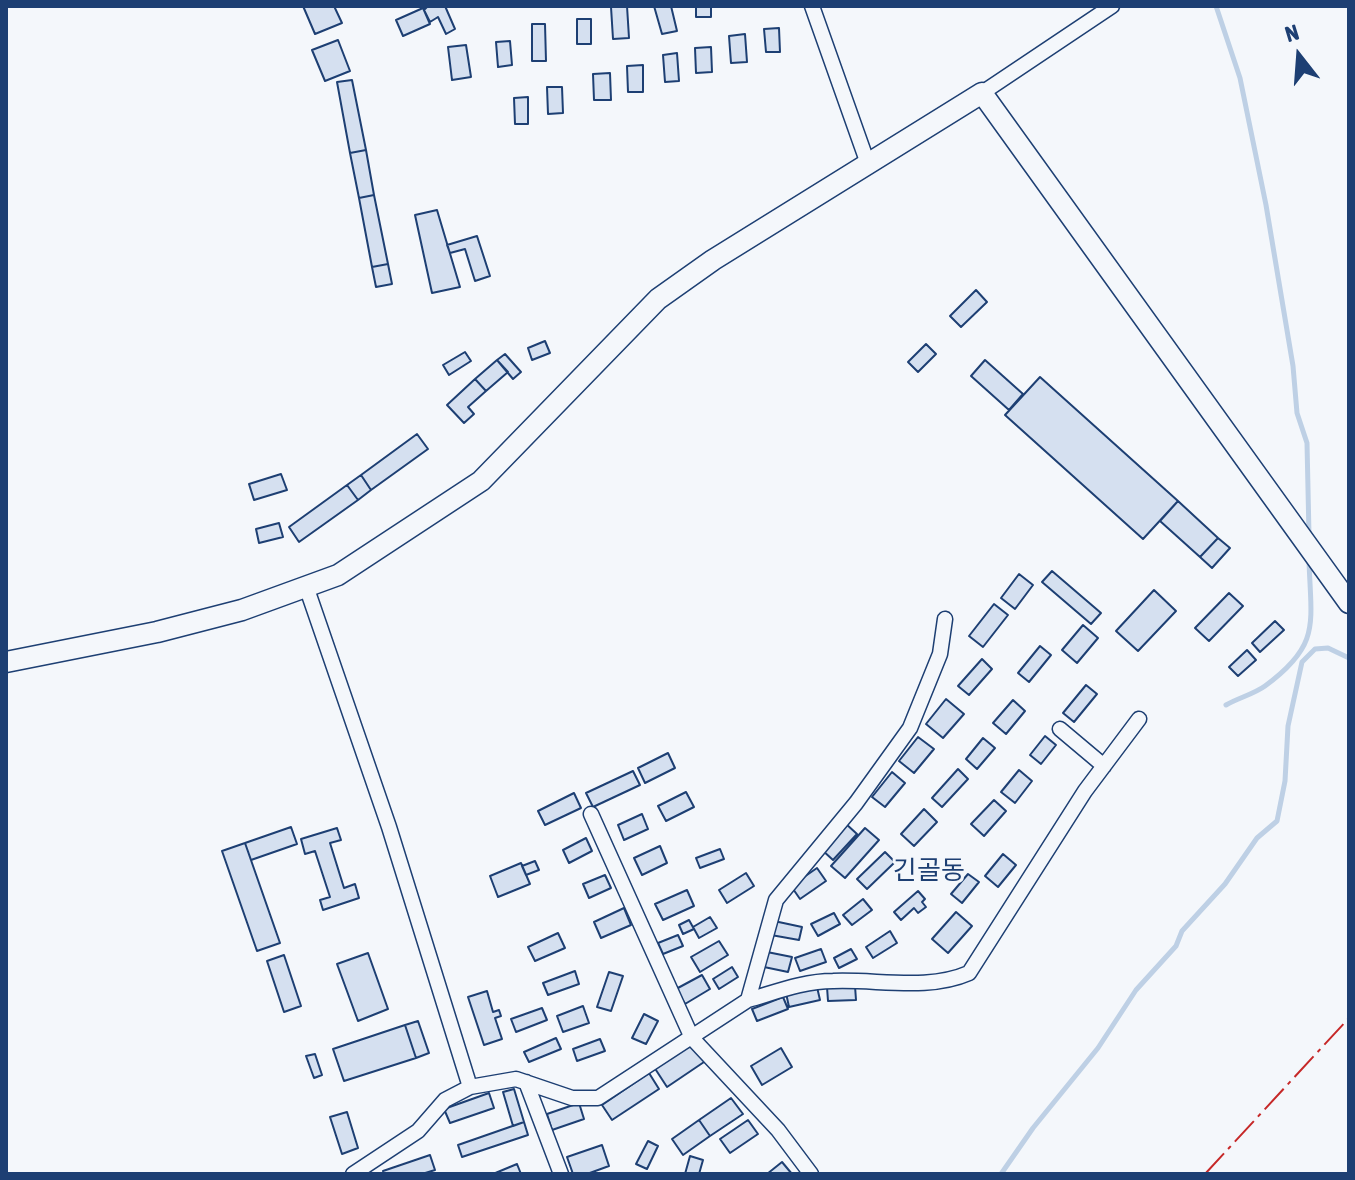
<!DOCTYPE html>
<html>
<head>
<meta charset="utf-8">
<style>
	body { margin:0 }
	#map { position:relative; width:1355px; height:1180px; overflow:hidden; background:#f4f7fb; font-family:"Asap Condensed",sans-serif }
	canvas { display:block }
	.frame { position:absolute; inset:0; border:8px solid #1d3f73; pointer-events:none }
	.north { position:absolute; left:1259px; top:16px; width:80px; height:80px; -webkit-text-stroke:6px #f4f7fb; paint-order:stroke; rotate:343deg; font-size:22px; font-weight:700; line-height:32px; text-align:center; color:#1d3f73 }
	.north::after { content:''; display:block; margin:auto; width:28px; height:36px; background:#1d3f73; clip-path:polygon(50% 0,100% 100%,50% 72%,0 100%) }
</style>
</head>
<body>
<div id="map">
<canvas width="1355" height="1180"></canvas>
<div class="frame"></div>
<div class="north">N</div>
</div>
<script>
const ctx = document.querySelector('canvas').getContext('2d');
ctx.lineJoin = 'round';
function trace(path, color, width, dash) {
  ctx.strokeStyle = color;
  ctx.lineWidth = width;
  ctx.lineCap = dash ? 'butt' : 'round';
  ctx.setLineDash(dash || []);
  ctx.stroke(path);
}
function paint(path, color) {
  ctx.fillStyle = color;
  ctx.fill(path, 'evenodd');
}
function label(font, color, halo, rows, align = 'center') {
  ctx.font = font + ' "Asap Condensed","Noto Sans KR",sans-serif';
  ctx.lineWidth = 6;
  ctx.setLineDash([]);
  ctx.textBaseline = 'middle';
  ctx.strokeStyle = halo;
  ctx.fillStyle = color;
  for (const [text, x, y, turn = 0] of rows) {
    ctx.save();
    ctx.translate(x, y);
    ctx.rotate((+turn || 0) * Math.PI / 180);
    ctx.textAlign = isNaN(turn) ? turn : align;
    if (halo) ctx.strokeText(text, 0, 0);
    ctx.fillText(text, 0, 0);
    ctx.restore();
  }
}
trace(new Path2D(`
	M1216,6L1240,78L1266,205L1293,366L1297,413L1307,443L1309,535
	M1226,705C1238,698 1254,694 1265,686C1321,645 1311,624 1309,561
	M1001,1174L1033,1128L1098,1048L1136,990L1176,946L1182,931L1225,884L1257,838L1277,821L1285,781L1288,726L1302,662L1315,649L1328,648L1349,658`), '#bed0e5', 5);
const building = new Path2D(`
	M303,6H334L342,23L315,34Z
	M428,6H445L455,29L446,34L438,17L430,22L424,10Z
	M627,6L629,38L613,39L611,7Z
	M654,6H671L677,31L662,34Z
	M696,6H711V17H696Z
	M423,8L430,24L403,36L396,20Z
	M577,19H591V44H577Z
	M532,24H545L546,61H532Z
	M779,28L780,52H766L764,29Z
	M745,34L747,62L731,63L729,36Z
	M338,40L350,71L325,81L312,50Z
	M510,41L512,65L498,67L496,42Z
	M466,45L471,77L452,80L448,47Z
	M711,47L712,72L696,73L695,48Z
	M677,53L679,81L665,82L663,55Z
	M643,65V92H628L627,66Z
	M610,73L611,100H594L593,74Z
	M352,80L366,150L350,153L337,82Z
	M547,87H562L563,113L548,114Z
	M528,97V124H515L514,98Z
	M366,150L374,195L359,198L350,153Z
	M374,195L388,264L372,267L359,198Z
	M437,210L460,287L432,293L415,215Z
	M477,236L490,276L475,281L465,249L450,253L447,245Z
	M388,264L392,284L376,287L372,267Z
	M976,290L987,302L961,327L950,316Z
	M545,341L550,353L532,360L528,348Z
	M926,344L936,354L918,372L908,362Z
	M465,352L471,361L449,375L443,365Z
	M505,354L521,372L513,379L497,360Z
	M497,360L508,372L486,391L475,379Z
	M985,360L1023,394L1009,410L971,376Z
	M1040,377L1178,501L1143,539L1005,415Z
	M475,379L486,391L468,407L474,414L464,423L447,405Z
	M417,434L428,449L371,490L361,475Z
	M281,474L287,490L254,500L249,484Z
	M361,475L371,490L358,500L347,485Z
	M347,485L358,500L299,542L289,527Z
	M1178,501L1218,538L1200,557L1160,521Z
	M279,523L283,537L259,543L256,529Z
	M1218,538L1230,548L1212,568L1200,557Z
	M1052,571L1101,613L1091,624L1042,582Z
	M1019,574L1033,585L1015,609L1001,598Z
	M1154,590L1176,611L1138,651L1116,631Z
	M1229,593L1243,606L1209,641L1195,628Z
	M994,604L1008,615L983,647L969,636Z
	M1275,621L1284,630L1260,652L1252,643Z
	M1083,625L1098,638L1077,663L1062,650Z
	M1040,646L1051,655L1029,682L1018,673Z
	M1247,650L1256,660L1238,676L1229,667Z
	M982,659L992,669L969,695L958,686Z
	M1086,685L1097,694L1074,722L1063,713Z
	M946,699L964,714L943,738L926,724Z
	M1013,700L1025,711L1006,734L993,723Z
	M1045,736L1056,745L1041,764L1030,755Z
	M918,737L934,749L914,773L899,761Z
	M983,738L995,748L977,769L966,759Z
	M668,753L675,768L645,783L638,768Z
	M958,769L968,779L942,807L932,798Z
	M1019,770L1032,781L1015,803L1001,792Z
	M633,771L640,785L593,807L586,793Z
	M892,772L905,783L885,807L872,797Z
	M686,792L694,807L666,821L658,806Z
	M574,793L581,808L545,825L538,811Z
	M994,800L1006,811L984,836L971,824Z
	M924,809L937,822L914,846L901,834Z
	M642,814L648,829L624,840L618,825Z
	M845,823L857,834L833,860L821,849Z
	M291,827L297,844L251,860L245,843Z
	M337,828L341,840L330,843L344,888L355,884L359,898L323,910L320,900L330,897L315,851L305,854L301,839Z
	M865,828L879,840L845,878L831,866Z
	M586,838L592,851L569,863L563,850Z
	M245,843L280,943L257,951L222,851Z
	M660,846L667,863L642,875L634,858Z
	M720,849L724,859L700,868L696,858Z
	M885,852L895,862L867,889L857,879Z
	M1003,854L1016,865L998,887L985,876Z
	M535,861L539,870L526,875L522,866Z
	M521,863L530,884L498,897L490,876Z
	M817,868L826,881L800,899L791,886Z
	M746,873L754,886L727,903L719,890Z
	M968,874L979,882L962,903L951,894Z
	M605,875L611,888L589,898L583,884Z
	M687,890L694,906L663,920L655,904Z
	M918,891L925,899L922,902L926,907L918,913L914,908L901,920L894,912Z
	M863,899L872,910L852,925L843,915Z
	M624,908L631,925L601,938L594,922Z
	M956,912L972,926L948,953L932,939Z
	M834,913L840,924L818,936L811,924Z
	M710,917L717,928L699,938L693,927Z
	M689,920L694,929L683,934L679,925Z
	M774,921L802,927L799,940L771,935Z
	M890,931L897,943L873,958L866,947Z
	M558,933L565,948L535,961L528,947Z
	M678,935L683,946L663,954L658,943Z
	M719,941L728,955L700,972L691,957Z
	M821,949L826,962L800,971L795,958Z
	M851,949L857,959L839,968L834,958Z
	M767,952L792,957L788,972L764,967Z
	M368,953L388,1009L358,1021L337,964Z
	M284,955L301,1006L284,1012L267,961Z
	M732,967L738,977L719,989L713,979Z
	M575,971L579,984L548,995L543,983Z
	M609,972L623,976L611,1011L597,1007Z
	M702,975L710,989L685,1004L676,989Z
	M855,986L856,1000L828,1001L827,987Z
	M817,987L820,1000L789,1007L786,993Z
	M487,991L493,1012L499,1010L501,1016L495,1018L502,1039L484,1045L468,997Z
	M783,997L788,1009L757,1021L752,1009Z
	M583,1006L589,1023L563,1032L557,1016Z
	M542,1008L547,1020L516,1032L511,1019Z
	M644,1014L658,1021L646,1044L632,1038Z
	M418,1021L429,1053L416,1058L405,1025Z
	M405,1025L416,1058L344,1081L333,1049Z
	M556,1038L561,1049L529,1062L524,1052Z
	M600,1039L605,1051L577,1061L573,1049Z
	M694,1041L707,1060L667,1087L654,1067Z
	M781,1048L792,1067L762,1085L751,1066Z
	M315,1054L322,1075L314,1078L306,1056Z
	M649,1073L659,1089L612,1120L602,1105Z
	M514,1089L524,1122L513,1126L503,1092Z
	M489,1093L494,1108L450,1123L444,1109Z
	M731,1098L743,1114L710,1136L699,1120Z
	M579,1103L584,1119L552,1130L547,1114Z
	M347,1112L358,1148L342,1154L330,1117Z
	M699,1120L710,1136L683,1155L672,1139Z
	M748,1120L758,1134L730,1153L720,1139Z
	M524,1122L528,1135L462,1157L458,1145Z
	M648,1141L658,1146L647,1169L636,1164Z
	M602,1145L609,1166L587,1174H573L567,1157Z
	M430,1155L435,1170L422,1174H384L383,1171Z
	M690,1156L703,1160L699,1174H685Z
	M782,1162L792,1174H767Z
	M517,1164L521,1174H493Z`);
paint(building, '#d5e0f0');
trace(building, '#1d3f73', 2);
const minor = new Path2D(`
	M812,6L868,164
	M982,93L1112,6
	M307,589L389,827L470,1087
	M1060,729L1104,766
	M591,814L692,1038L778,1130L811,1174
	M748,1000C776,992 804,981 833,981C877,979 928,991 969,973L1085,791L1139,719
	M526,1082L561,1174
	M353,1174L418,1131L445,1100L470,1087L516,1079L572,1098H598L748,1000L776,900L856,803L910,728L940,654L945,619`);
const secondary = new Path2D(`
	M6,662L157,632L242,610L338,575L481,481L658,299L713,260L982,93L1349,603`);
trace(minor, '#1d3f73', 17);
trace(secondary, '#1d3f73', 23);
trace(minor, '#f4f7fb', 14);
trace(secondary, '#f4f7fb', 20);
trace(new Path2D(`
	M1205,1174L1349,1018`), '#c62828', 2, [28, 6, 4, 6]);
label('26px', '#1d3f73', '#f4f7fb', [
	["긴골동",929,871]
]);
</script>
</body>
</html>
